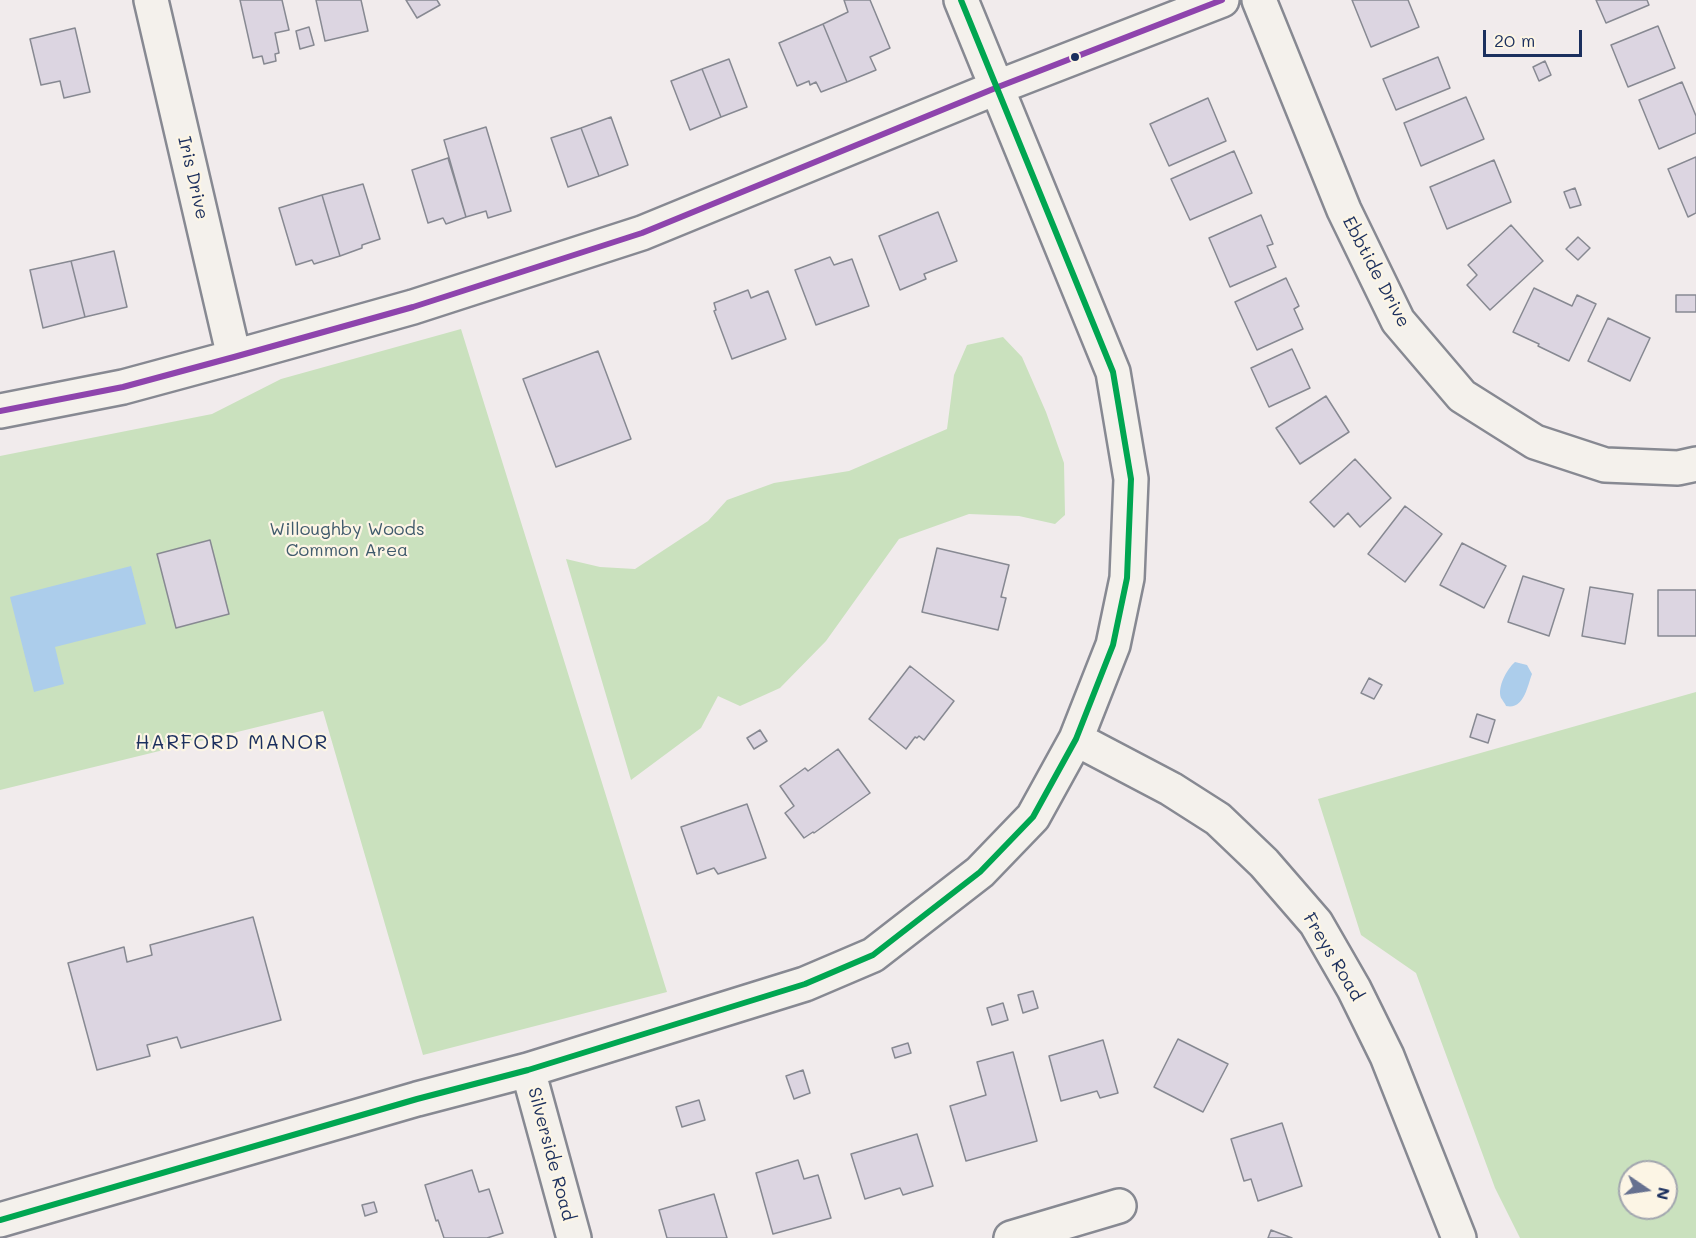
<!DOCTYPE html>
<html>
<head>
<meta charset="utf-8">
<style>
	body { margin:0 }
	#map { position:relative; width:1696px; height:1238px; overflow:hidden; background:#f1ebec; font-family:Mali,sans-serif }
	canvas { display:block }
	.north { position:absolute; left:1618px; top:1160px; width:60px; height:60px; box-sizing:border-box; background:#fcf5e5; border:2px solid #a2a6af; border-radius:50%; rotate:103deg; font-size:16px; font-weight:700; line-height:24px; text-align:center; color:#1b2f5e }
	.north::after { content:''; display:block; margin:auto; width:21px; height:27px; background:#667190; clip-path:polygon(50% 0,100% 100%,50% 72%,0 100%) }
	.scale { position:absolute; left:1483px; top:30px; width:99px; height:27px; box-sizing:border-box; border:3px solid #1b2f5e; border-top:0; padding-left:8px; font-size:18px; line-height:21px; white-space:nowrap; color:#1b2f5e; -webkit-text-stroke:4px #fcf5e5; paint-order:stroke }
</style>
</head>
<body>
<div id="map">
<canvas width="1696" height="1238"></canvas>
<div class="north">N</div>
<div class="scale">20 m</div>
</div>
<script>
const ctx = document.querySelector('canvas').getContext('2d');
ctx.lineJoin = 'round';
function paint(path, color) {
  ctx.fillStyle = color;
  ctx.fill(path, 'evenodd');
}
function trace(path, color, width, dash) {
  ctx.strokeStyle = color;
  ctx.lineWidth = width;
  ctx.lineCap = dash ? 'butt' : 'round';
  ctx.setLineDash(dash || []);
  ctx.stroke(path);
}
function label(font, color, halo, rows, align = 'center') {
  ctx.font = font + ' Mali,sans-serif';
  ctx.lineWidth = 4.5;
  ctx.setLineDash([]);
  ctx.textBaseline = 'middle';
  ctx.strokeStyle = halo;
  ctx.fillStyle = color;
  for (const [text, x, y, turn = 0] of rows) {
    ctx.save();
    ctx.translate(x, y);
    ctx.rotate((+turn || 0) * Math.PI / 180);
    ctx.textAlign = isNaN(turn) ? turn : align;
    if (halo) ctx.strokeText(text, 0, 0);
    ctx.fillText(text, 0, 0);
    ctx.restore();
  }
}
paint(new Path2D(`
	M461,329L667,992L423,1055L323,711L0,790V456L212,414L281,379Z
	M1003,337L1022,357L1046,412L1064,463L1065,515L1055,524L1019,516L969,514L899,539L826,641L780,688L740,706L718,696L701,728L631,780L566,559L600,567L635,569L708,521L727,500L774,483L849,471L947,429L954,375L967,345Z
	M1696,692V1238H1520L1495,1188L1416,973L1361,935L1318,799ZM1630,1172H1666V1208H1630Z`), '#cae1be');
paint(new Path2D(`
	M131,566L146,624L55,647L64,684L34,692L10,597Z
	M1515,662L1527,665L1532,674C1527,687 1524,710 1506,706C1506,705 1501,698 1501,698C1497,687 1507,669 1515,662Z`), '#accdeb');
const building = new Path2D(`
	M240,0H282L289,30L275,33L279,53L275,54L276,61L264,64L262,56L253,58Z
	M316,0H361L368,31L325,41Z
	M406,0H437L440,5L417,18Z
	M844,0H870L890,48L870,57L876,70L847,82L823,24L848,12Z
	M1352,0H1408L1419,27L1371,47Z
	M1596,0H1647L1649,5L1606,23Z
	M823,24L847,82L821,92L816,82L810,85L809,81L797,86L779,43Z
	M1658,26L1675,68L1628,87L1611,45Z
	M309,27L314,45L300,49L296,31Z
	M75,28L90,92L64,98L60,81L41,85L30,39Z
	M1438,57L1450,88L1396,110L1383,79Z
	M729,59L747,107L721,117L702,69Z
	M1545,61L1551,75L1539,81L1533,67Z
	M702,69L721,117L690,130L671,81Z
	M1682,82L1696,116V133L1659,149L1639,100Z
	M1466,97L1484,139L1421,166L1404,123Z
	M1208,98L1226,141L1169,166L1150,124Z
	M611,117L628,165L599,176L581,128Z
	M486,127L511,211L488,218L486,211L466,217L444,140Z
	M581,128L599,176L568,187L551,138Z
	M1234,151L1252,193L1190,220L1171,179Z
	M1696,157V213L1688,217L1668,169Z
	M448,158L466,217L446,224L443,218L428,223L412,170Z
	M1494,160L1511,202L1447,229L1430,187Z
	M363,184L380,239L362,245V248L340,256L322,195Z
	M1575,188L1581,205L1570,208L1564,192Z
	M322,195L340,256L314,264L312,260L296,265L279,208Z
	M938,212L957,261L924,274L926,279L900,290L879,236Z
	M1261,215L1273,244L1267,246L1276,267L1230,287L1209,238Z
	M1511,225L1543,261L1490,310L1467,285L1477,275L1468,265Z
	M1578,237L1590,248L1578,260L1566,249Z
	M114,251L127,307L85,317L71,261Z
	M830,257L834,265L852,259L869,306L816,325L795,270Z
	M71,261L85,317L43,328L30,270Z
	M1286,278L1299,306L1294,309L1303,329L1257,350L1235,302Z
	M1534,288L1572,306L1577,295L1596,304L1569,361L1538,346L1539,344L1513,332Z
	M748,290L751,298L768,291L786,339L732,359L714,311L716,310L714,303Z
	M1676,295H1696V312H1676Z
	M1608,318L1650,338L1630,381L1588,361Z
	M1292,349L1310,388L1269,407L1251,368Z
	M598,351L631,439L556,467L523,379Z
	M1326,396L1349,432L1300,464L1276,428Z
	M1355,459L1391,498L1360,527L1348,513L1334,527L1310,502Z
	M1405,506L1442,534L1405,582L1368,554Z
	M210,540L229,614L176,628L157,554Z
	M1462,543L1506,566L1484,608L1440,585Z
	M937,548L1009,565L1001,597L1006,598L998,630L922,612Z
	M1523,576L1564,589L1549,636L1508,622Z
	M1590,587L1633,594L1625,644L1582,636Z
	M1658,590H1696V636H1658Z
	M910,666L954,701L924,740L919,736L917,738L915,737L906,749L869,719Z
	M1369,678L1382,685L1374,699L1361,693Z
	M1477,714L1495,720L1488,743L1470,737Z
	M760,730L767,741L754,749L747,738Z
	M838,749L870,793L814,833L813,832L804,838L785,813L794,806L780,786L805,768L808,771Z
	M747,804L766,858L718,874L714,868L697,874L681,827Z
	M253,917L281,1020L181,1048L177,1037L147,1045L150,1056L97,1070L68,963L124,947L127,962L152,955L150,945Z
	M1033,991L1038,1008L1023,1013L1018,995Z
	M1003,1003L1008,1020L992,1025L987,1008Z
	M1178,1039L1228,1064L1203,1112L1154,1087Z
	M1103,1040L1118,1093L1100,1098L1097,1091L1061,1101L1049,1056Z
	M908,1043L911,1053L895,1058L892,1048Z
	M1013,1052L1037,1141L966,1161L950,1106L986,1095L977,1062Z
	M803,1070L810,1093L794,1099L786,1076Z
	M699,1100L705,1120L682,1127L676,1107Z
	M1282,1123L1302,1186L1258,1201L1251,1179L1244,1181L1231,1139Z
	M917,1134L933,1186L903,1195L900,1188L865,1199L851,1154Z
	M798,1160L804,1179L818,1175L831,1218L773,1234L756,1173Z
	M472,1170L479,1192L489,1189L503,1233L487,1238H444L438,1220L436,1221L425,1185Z
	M714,1194L727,1238H667L659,1210Z
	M374,1202L377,1212L365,1216L362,1205Z
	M1271,1230L1292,1238H1268Z`);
paint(building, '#dcd5e1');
trace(building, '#878992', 1.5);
const minor = new Path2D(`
	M151,0L234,357
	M1259,0L1344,210L1398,321L1462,396L1535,442L1605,465L1678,468L1696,464
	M0,411L123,387L234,357L413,307L642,233L998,87L1222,0
	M1076,739L1171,789L1218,819L1264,863L1316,923L1354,989L1387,1056L1459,1238
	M528,1070L574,1238
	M0,1220L417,1099L528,1070L805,984L873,955L980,872L1033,817L1076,739L1113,645L1127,578L1131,479L1113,372L961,0
	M1011,1238L1119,1206`);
trace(minor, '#878992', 38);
trace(minor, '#f4f1ec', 33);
trace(new Path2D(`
	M0,411L123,387L234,357L413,307L642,233L998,87L1222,0`), '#8e44ad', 6);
trace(new Path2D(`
	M0,1220L417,1099L528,1070L805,984L873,955L980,872L1033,817L1076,739L1113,645L1127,578L1131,479L1113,372L961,0`), '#00a651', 6);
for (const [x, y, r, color] of [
	[1075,57,5,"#1b2f5e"]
]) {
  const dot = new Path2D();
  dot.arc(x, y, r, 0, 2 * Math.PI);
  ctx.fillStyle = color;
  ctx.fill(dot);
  trace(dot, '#fcf5e5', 2);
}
label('18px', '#1b2f5e', '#fcf5e5', [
	["Iris Drive",193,178,77],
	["Ebbtide Drive",1376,272,62],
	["Freys Road",1333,957,59],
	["Silverside Road",551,1154,75]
]);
label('18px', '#3f5a6c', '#fcf5e5', [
	["Willoughby Woods",347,529],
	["Common Area",347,550]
]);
ctx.letterSpacing = '1.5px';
label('20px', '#1b2f5e', '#fcf5e5', [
	["HARFORD MANOR",232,743]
]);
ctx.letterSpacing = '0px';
</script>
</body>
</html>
